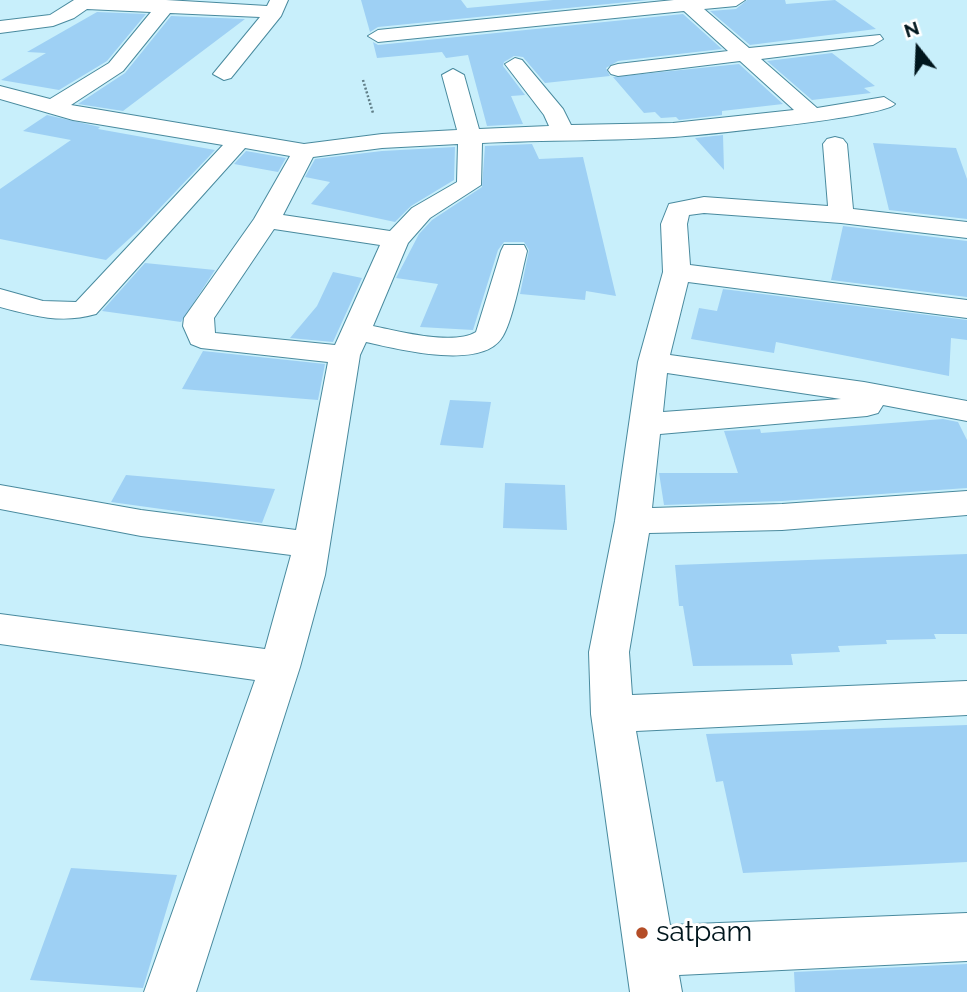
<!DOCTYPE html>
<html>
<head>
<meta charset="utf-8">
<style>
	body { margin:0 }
	#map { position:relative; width:967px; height:992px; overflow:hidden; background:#c8effb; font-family:Raleway,sans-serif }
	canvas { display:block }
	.north { position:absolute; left:883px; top:14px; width:70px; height:70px; -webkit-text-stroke:5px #fff; paint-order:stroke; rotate:342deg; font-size:19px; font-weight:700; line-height:28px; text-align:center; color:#00161d }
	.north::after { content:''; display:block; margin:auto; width:24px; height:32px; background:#00161d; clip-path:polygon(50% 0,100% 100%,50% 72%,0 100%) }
</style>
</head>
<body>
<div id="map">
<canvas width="967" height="992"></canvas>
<div class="north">N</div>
</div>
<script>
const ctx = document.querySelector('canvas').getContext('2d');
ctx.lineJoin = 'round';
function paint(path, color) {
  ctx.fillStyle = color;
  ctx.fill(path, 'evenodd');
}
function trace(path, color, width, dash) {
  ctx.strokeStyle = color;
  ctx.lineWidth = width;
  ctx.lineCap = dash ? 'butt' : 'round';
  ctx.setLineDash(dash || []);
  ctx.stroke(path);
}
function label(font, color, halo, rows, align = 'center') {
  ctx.font = font + ' Raleway,sans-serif';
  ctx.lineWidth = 6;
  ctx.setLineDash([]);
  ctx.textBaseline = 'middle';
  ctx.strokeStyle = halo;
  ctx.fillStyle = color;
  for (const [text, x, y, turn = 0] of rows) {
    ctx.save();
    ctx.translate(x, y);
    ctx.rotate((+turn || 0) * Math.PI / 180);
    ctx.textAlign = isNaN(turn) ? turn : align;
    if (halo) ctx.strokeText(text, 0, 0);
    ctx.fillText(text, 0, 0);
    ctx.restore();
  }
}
paint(new Path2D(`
	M361,0H461L467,8L553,0H648L378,27L370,32Z
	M747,0H785L786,4L835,0L876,29L750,45L710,11L736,9Z
	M97,12L146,14L107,61L59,90L1,80L46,53L27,52Z
	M683,14L722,49L618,61L606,68L610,76L545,83L523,57L514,56L504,62L503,66L525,95L511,96L523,124L487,126L468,55L446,58L442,52L377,58L373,42L378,45Z
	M171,16L245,19L123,111L78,104L125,73Z
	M832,53L875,86L864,88L871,93L812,100L767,61Z
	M739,64L783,104L722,111V115L679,120L676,117L661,118L655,112L644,113L613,77Z
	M47,115L100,127L98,129L215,150L141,228L106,260L0,239V189L71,140L23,131Z
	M723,135L724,170L695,138Z
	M873,143L956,148L967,179V219L889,210Z
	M532,144L539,159L583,157L616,296L586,291L585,300L520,294L529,250L524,242H504L498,250L473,330L420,327L438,284L396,278L419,234L432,220L482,187L485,146Z
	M455,147L454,180L411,206L395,222L311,204L330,182L305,177L315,159L382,151Z
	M246,151L286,158L278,172L234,164Z
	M843,226L967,241V297L831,280Z
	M145,263L215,270L181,322L102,311Z
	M333,272L362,278L333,342L290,338L317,306Z
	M723,289L967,320V340L951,338L949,376L776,342L774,353L691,339L699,308L717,311Z
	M203,351L325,364L318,400L182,389Z
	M450,400L491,402L483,448L440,445Z
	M943,419L958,422L967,440V488L782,501L664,505L659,473H738L724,431L760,429L761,433Z
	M126,475L206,482L275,489L262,523L111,502Z
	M505,483L565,485L567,530L503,528Z
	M967,554V634H934L936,639L886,640L887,644L838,646L840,652L791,654L793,665L693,666L683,606H679L675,565Z
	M967,725V862L743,873L723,781L716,782L706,734Z
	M71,868L177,875L143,988L30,980Z
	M967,964V992H795L794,972Z`), '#9ed0f4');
const street = new Path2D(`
	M74,0H166L267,6L270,0H288L281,16L231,78L224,80L213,74L260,17L170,13L123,71L71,105L304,144L382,134L457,130L442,75L453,69L464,75L479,129L549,126L544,115L505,64L515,58L522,60L563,109L571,125L673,123L794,110L740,61L618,76L611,74L608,70L611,66L618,64L728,51L684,11L378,42L368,36L378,30L674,0H745L736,6L704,9L749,48L880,35L883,39L873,45L761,59L817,108L884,97L895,104C886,117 702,135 674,137C610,141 546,140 482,143L481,185L430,218L408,243L373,326C398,331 453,346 476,332L501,251L504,245H524L527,251C522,271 512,325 501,339C479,370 397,349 366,342L360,355L325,575L300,667L196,992H144L255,680L0,644V614L265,649L291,555L141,536L0,509V485L141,510L296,530L328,362L201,348L191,344L183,326L184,318L254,219L290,156L245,148L96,314C62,324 33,316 0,307V289L43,301L76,302L223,145L73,120L0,99V86L50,99L109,63L151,12L87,9L74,18L53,26L0,33V21L50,15ZM458,144L457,182L412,208L390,231L283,215L313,157L382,148ZM274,229L380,245L335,345L215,333L214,318Z
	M835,137L843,139L847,144L853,209L967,222V238L841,223L704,213L689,215L687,224L690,265L967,300V318L688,282L670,355L864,382L967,401V421L883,405L878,413L867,416L660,434L652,508L782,504L967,491V515L782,530L649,533L629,652L632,695L967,681V715L636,731L670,925L967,913V961L679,975L682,992H630L591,714L589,652L615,521L638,362L663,272L661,224L669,204L704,197L828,206L823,144L827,139ZM667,373L841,399L663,412Z`);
trace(street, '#498a9e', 2);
trace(new Path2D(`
	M363,80L373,113`), '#607e87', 2.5, [2, 2]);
paint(street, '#fff');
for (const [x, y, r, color] of [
	[642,933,7,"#b44d27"]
]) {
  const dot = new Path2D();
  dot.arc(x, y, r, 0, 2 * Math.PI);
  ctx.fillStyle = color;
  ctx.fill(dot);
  trace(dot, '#fff', 2.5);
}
label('28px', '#00161d', '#fff', [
	["satpam",656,933]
], 'left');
</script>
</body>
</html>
